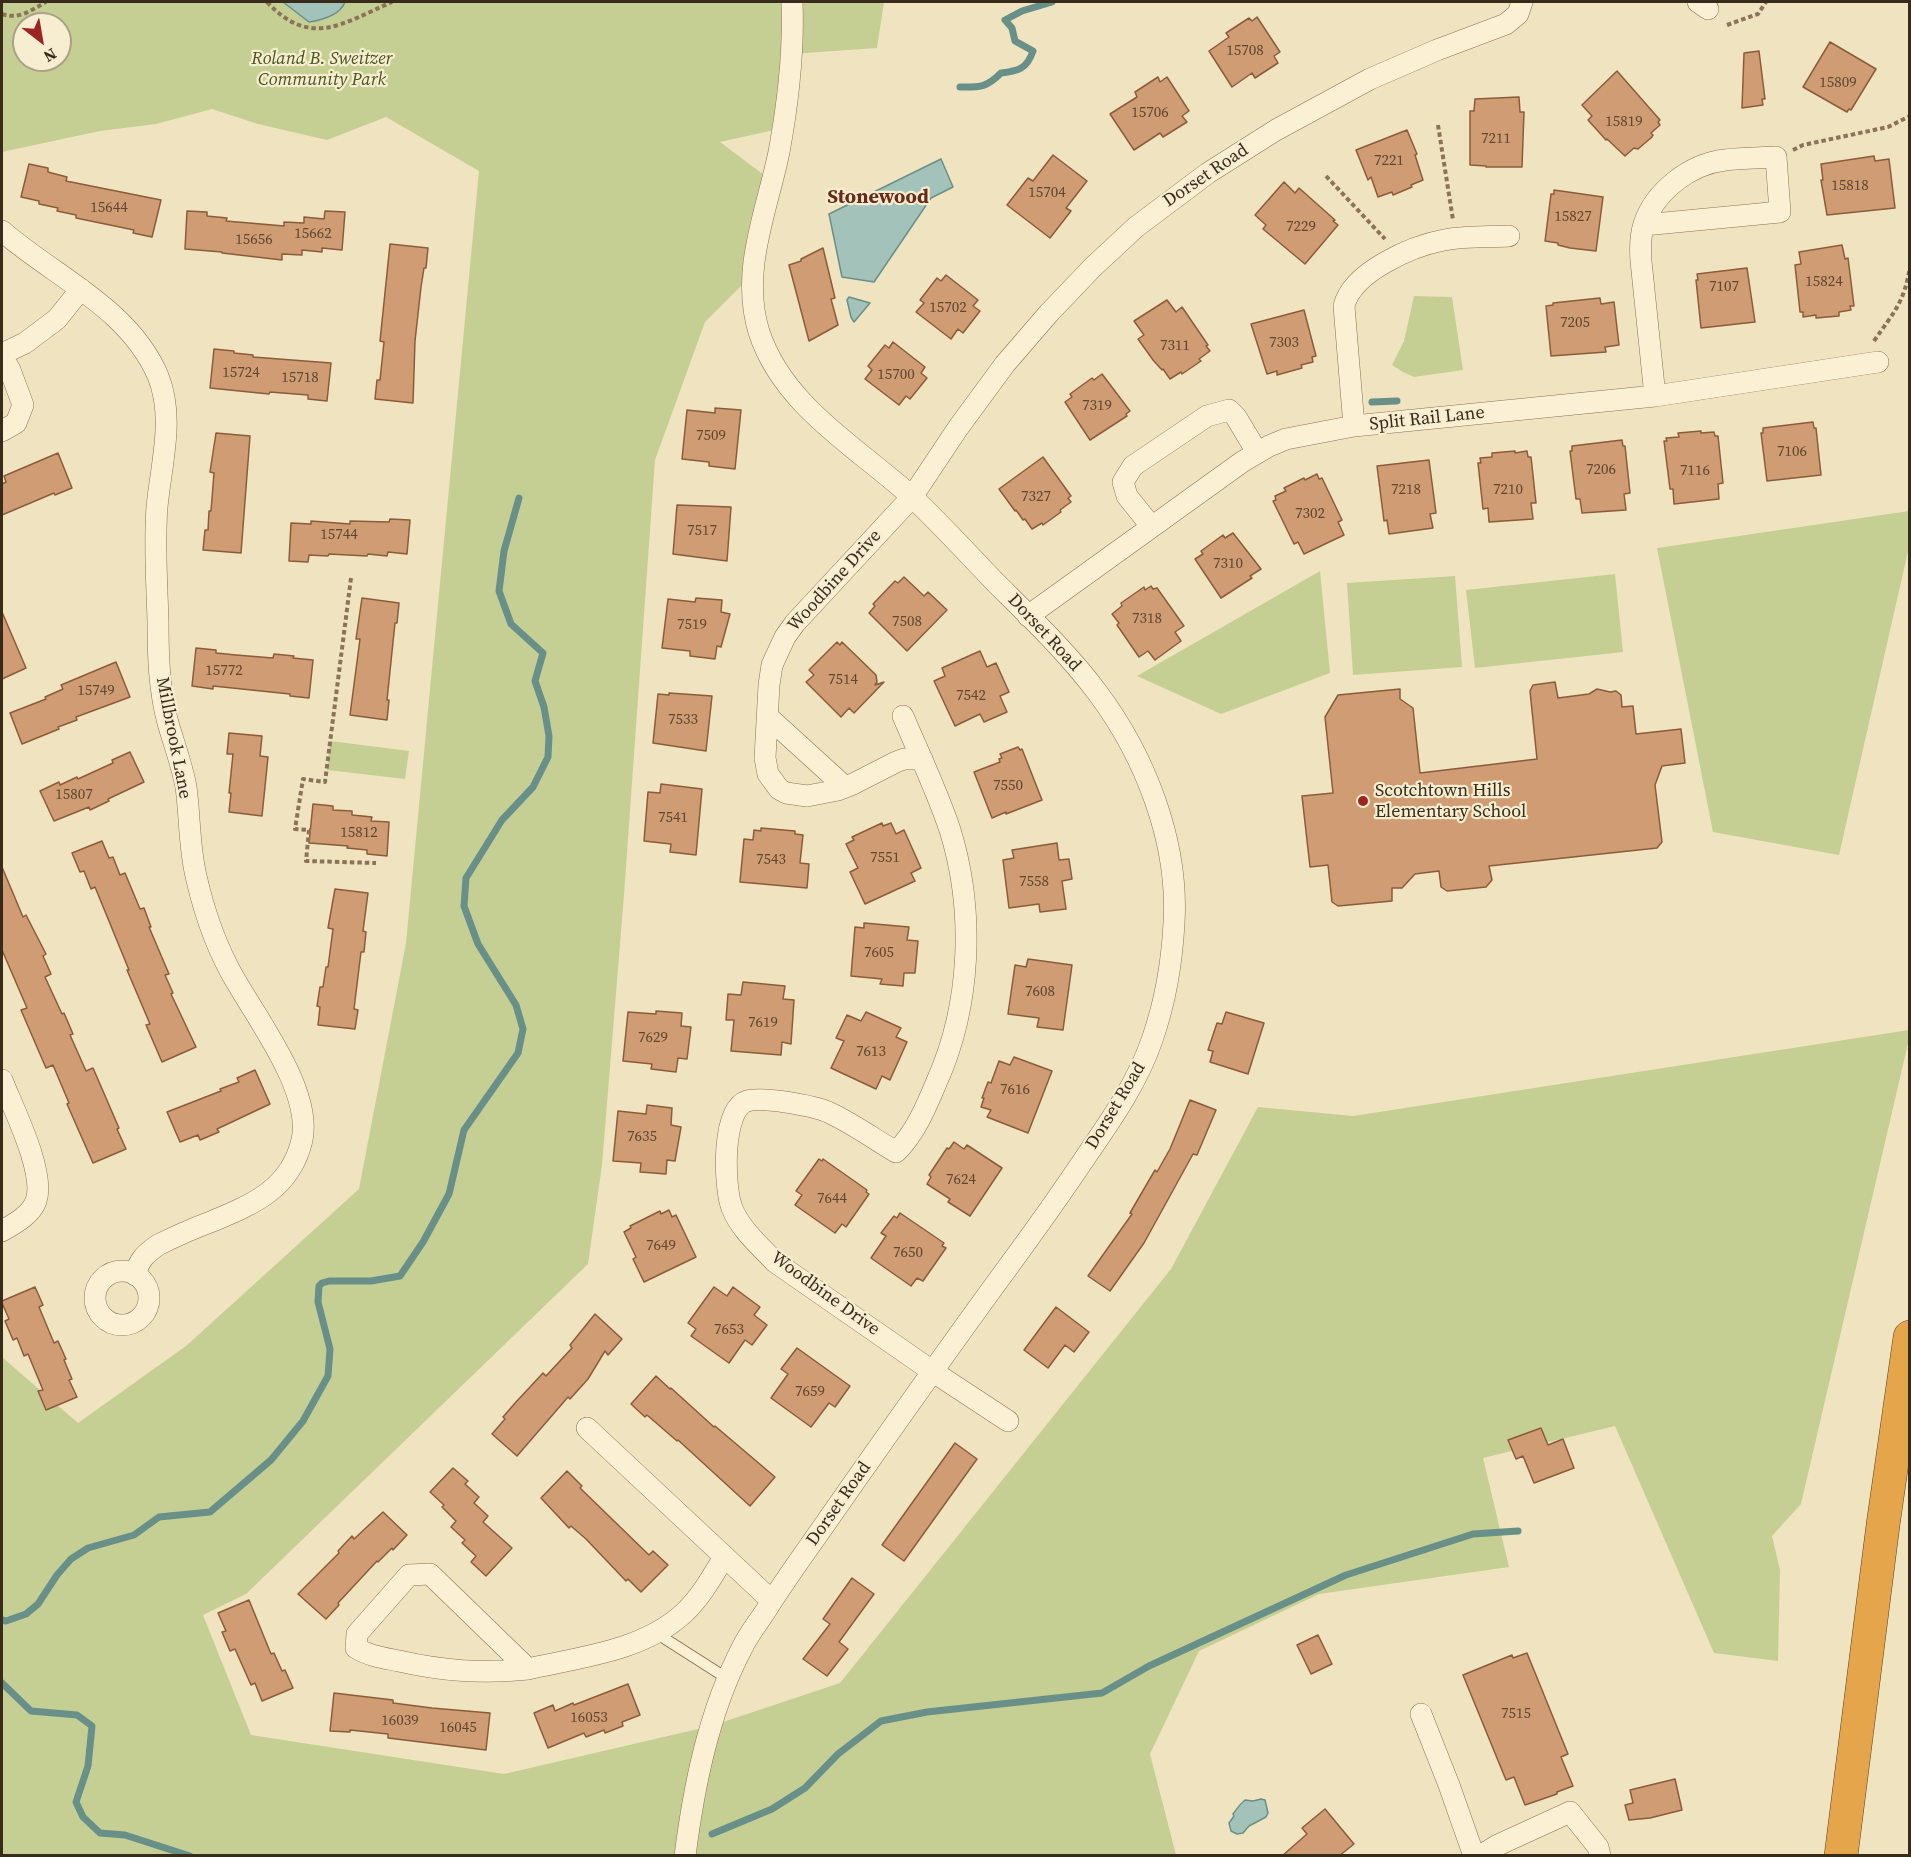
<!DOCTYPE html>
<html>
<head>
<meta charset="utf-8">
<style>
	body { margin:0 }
	#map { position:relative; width:1911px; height:1857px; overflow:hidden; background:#f0e3c0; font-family:"Source Serif 4",serif }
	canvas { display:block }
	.frame { position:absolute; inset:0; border:3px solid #392b1c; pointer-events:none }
	.north { position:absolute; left:12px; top:12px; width:60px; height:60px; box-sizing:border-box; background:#f7edd0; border:2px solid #ab9f88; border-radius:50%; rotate:149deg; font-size:16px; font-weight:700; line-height:24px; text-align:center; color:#392b1c }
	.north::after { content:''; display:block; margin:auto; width:21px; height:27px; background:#9c2523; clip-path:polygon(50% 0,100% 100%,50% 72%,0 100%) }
</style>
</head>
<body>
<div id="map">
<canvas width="1911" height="1857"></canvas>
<div class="frame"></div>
<div class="north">N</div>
</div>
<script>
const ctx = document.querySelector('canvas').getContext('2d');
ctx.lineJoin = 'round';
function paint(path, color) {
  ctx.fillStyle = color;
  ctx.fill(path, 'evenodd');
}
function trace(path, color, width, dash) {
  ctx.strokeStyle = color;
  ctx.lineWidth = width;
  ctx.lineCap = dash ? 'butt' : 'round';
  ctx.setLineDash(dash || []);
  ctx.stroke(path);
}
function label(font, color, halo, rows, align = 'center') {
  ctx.font = font + ' "Source Serif 4",serif';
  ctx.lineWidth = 4.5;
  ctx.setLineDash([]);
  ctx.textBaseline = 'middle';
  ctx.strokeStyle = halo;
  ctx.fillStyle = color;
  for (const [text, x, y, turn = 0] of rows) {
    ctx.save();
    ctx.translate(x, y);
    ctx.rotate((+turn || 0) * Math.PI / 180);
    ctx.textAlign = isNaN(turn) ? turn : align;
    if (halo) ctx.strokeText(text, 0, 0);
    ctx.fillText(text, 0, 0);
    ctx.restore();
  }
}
paint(new Path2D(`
	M2,2H884L877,48L791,54L783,128L720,142L772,181L752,275L705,322L655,460L624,895L602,1165L588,1264L246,1594L203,1615L251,1735L504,1774L711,1726L840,1683L1171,1269L1258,1107L1353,1116L1909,1030V1039L1801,1504L1772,1536L1780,1570L1778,1661L1714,1653L1615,1426L1483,1458L1509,1567L1319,1594L1199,1651L1150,1754L1176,1855H2V1357L78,1423L186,1346L359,1189L406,943L479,171L386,117L327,140L258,124L212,109L156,124L100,131L2,152ZM24,24H60V60H24Z
	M1414,296L1452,297L1463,370L1414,377L1403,372L1392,365L1404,341Z
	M1909,511V547L1839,855L1713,832L1657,548Z
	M1320,571L1330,673L1221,714L1137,676Z
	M1615,574L1623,652L1475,668L1466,590Z
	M1455,576L1462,667L1353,675L1347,583Z
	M330,741L409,751L405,779L327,770Z`), '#c6cf93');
const water = new Path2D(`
	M283,2H345C340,15 322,20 309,22Z
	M941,159L953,187L931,198L874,282L842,277L829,214Z
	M849,297L870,303L854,322L851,317L847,300Z
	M1261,1799L1265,1800L1268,1813L1266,1817L1249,1826L1243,1833L1237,1834L1231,1831L1229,1823L1234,1816L1233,1814C1235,1811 1242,1802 1245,1800L1253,1801Z`);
paint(water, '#a3c2b9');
trace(water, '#699088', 1.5);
trace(new Path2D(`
	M960,87C980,87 986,88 1001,73C1018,71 1027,69 1033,51L1015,41L1012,28L1005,20L1022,11L1052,2
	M1372,402L1397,401
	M2,1620L6,1621L26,1614L38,1604L57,1575L71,1559L88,1548L134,1535L159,1517L210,1512L271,1460L303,1421L328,1376L330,1349L318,1302L319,1286L322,1283L329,1281H371L400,1276L423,1242L449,1194L464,1130L518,1053L523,1029L516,1005L478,944L464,906L466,878L502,820L533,787L548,757L549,736L544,707L535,681L543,653L511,624L499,591L504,551L519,498
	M2,1683L31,1711L77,1715L92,1726L88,1766L76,1802L83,1817L100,1833L125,1835L190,1856
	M712,1834L772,1809L805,1788L838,1754L881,1721L927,1712L1102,1693L1149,1666L1346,1575L1473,1534L1518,1531`), '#699088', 7);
const building = new Path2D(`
	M1257,17L1280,52L1274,56L1278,63L1255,78L1252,73L1232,87L1209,51L1229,37L1226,33L1249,18L1252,21Z
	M1830,42L1876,69L1851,110L1849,109L1847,112L1803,87Z
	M1759,51L1765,99H1762L1763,105L1742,108L1744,53Z
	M1617,71L1660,120L1658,122L1660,125L1651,133L1653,135L1652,137L1638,149L1634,148L1625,156L1607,139L1606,140L1588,120L1592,116L1582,105Z
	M1158,77L1160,82L1167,77L1189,111L1182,116L1187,122L1163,137L1160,133L1134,150L1110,114L1137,97L1135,92Z
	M1519,97L1520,112H1524L1522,167H1486V166L1470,165V111H1474L1475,99Z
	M1407,130L1417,154L1415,155L1423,180L1411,185L1412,187L1393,195L1392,192L1378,197L1371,177L1368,180L1356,150Z
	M1053,155L1087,181L1066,208L1071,211L1050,238L1007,205L1028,178L1033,181Z
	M1874,156L1875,161L1889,159L1895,208L1827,215L1821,180H1823L1821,164Z
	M29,164L48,168V172L67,177L66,181L161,200L152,237L133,233L134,230L76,218V215L57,211L58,208L39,204V201L21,197Z
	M1284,182L1295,193L1299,188L1335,220L1333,221L1338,225L1305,264L1263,229L1266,225L1255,215Z
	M1554,190L1603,197L1596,251L1570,248L1558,245V243L1545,241L1551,194H1554Z
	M187,211L207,212V216L227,218L226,221L284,226V222L304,223V217L324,219L325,211L345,212L342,250L322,248V252L302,250V255L282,254V260L222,253V252L185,249Z
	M390,244L428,248L426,268H424L421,287L415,341L413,403L375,399L377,380H380L384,342L380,341Z
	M1842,245L1845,259L1848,258L1854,306H1850L1851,310L1839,312V316L1816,318V315L1803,317V312H1800L1795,265L1801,264L1799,252Z
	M823,248L835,298L831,299L838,325L809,341L789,265L801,261V259Z
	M1747,268L1755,322L1701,328L1696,280H1698L1697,274Z
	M946,275L978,300L973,306L980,311L963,333L958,329L951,339L916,312L924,303L920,300L937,278L941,281Z
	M1600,298L1601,304L1614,302L1619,345L1605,347L1606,352L1551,356L1546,306L1553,305V303Z
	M1167,300L1176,312L1182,307L1208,345L1206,346L1210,351L1199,359L1201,361L1182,374L1181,372L1170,379L1163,369L1162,370L1153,360L1138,339L1144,335L1134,321Z
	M1304,310L1316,356L1312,357L1313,362L1301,365L1302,368L1277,375V371L1267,374L1251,324Z
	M893,342L925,367L921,373L927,378L910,399L906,396L899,405L865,379L872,370L868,366L885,345L889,348Z
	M214,349L234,351V353L253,355V357L331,363L327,401L308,399V395L270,392L269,394L210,388Z
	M1102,374L1130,411L1126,414L1127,416L1090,440L1065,402L1072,397L1070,394L1092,378L1094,380Z
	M715,408L741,410L735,469L709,466V462L682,459L687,410L715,413Z
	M1813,422L1814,428H1816L1821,475L1767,481L1761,433H1763V428Z
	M1701,431V433L1714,432L1715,436H1718L1723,483L1718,484L1719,499L1674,504L1673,489H1670L1664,441H1667L1666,438L1679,437L1678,433Z
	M216,433L250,436L241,553L203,550L205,530H208L209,511H211L214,473L210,472Z
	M1622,440L1623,446H1625L1630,493L1624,494L1626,510L1582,513L1580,499H1576L1570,451H1572V446Z
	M1515,451V453L1527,451L1528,457H1531L1536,503H1531L1533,519L1489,522L1488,508L1483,509L1478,463H1481L1480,458L1492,457V453Z
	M58,453L72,488L55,495L54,493L2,515V484L6,482L4,476Z
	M1043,457L1071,496L1068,498L1071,502L1060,510L1061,512L1043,525L1042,523L1032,529L1025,519L1023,520L1016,510L1015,511L999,489Z
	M1429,460L1436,513L1430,514L1433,528L1389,534L1387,520L1384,521L1377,466Z
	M1317,474L1319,479L1322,478L1342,520L1338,522L1344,535L1304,554L1298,542L1294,544L1273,501L1276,500L1275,496L1286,491L1284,488L1304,478L1305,480Z
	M677,505L731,507L727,561L673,554Z
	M390,519L410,520L407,554L388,552L387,556L368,554L367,556L329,554L328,556L309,555L308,562L289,561L291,523L311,524V521L350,524V521L389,522Z
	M1233,533L1261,569L1250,576L1252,578L1221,598L1195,559L1203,554L1201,551L1223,535L1225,538Z
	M904,577L924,596L928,592L947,610L907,651L869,613L875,606L873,604L895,581L898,583Z
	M1151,586L1153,589L1157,588L1184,626L1175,632L1181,641L1155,660L1148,651L1139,657L1117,625L1119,623L1112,614L1122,606L1121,603L1144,587L1145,590Z
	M362,598L399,603L397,623H395L387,700H389L387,720L350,715L360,639H356Z
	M696,598L722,600L721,612L730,614L721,647L717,646L715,659L690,656V651L662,648L668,599L695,602Z
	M2,612L26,668L2,679Z
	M837,642L840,645L842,642L876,675L877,682L875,685L884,682L854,713L849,708L841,717L806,682L814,675L809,670Z
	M196,648L216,650V653L236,655L273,658L274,654L294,656L293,658L313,660L309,698L290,696V694L213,686V689L192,686Z
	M980,651L987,667L996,663L1009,692L1000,696L1007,712L984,722L980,714L955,726L934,681L945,676L942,668Z
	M116,662L130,697L76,717L77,720L58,727L59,729L22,744L10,713L46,699L45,697L63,689L61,685Z
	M1555,682L1558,698L1589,694L1597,689L1610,692L1616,691L1621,695L1622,707L1633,706L1636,734L1681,729L1685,763L1662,766L1655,785L1662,842L1657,848L1489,866L1492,880L1486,887L1447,891L1441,887L1439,871L1415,874L1402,888H1392V901L1338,906L1332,902L1328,865L1310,867L1302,796L1333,793L1325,717L1338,695L1400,689V699L1413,708L1420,773L1537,759L1530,691L1533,685Z
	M669,693L712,696L706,751L653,743L658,694L669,695Z
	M229,733L262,736L260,756L268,757L262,816L229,812L231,793H229L233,754H227Z
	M1018,747L1020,750L1022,749L1042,800L1006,814V812L992,818L974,772L1000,762L999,759L1002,758L1000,754Z
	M130,752L144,782L108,799L109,801L90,810L89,807L54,821L40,791L59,782L60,785L77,777L78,779L113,763L112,760Z
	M661,784L702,789L696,855L670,852L671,844L644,841L648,792L660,793Z
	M313,804L333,806V810L352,811V815L372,817L371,821L389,822L387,856L367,854V850L347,848L348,846L309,843Z
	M882,823L883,826L891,823L896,834L904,830L921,868L911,873L915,881L865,904L850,872L858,868L846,844L854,840L852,837Z
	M761,828L795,831V834L803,835L800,863L809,864L807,888L740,882L744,839L753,840L754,830L761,831Z
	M102,841L109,858L113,857L120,875L125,873L140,909L144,908L151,927H149L169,974L165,975L173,993L171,994L196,1047L162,1062L146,1025L150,1024L127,970H129L95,887L91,889L84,871L80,872L72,853Z
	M1057,843L1059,860L1069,859L1072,879L1062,881L1066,909L1040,912L1039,904L1009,908L1003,860L1014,858L1012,850Z
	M2,867L23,917L26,915L46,954L43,956L51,974L45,977L62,1014L64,1013L73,1034L70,1035L86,1071L93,1068L119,1128L117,1129L126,1149L93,1163L67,1104L69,1103L53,1065L46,1068L21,1010L27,1008L2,950Z
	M335,889L368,893L363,931L366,932L364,952H361L354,1009L358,1010L355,1029L318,1025L320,1007L317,1006L320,987H323L326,967H328L333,929L328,928Z
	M864,923L909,927L907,940L918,941L915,973H904L903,986L880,984L882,979L851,976L855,927L864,928Z
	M1028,959L1072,965L1063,1030L1037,1027L1039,1018L1008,1014L1015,965L1026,967Z
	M743,982L785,986L783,999L794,1000L791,1044L782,1042L781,1055L731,1051L734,1020H726L728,994L741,995Z
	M656,1011L682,1013L681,1026L691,1027L687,1059L678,1058L676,1072L651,1069L652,1064L623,1061L628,1012L656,1014Z
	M866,1012L901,1028L896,1037L907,1042L890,1080L882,1076L876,1089L831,1068L844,1041L836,1038L847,1015L861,1021Z
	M1226,1012L1264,1023L1248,1074L1210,1062L1213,1051L1208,1050L1217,1023L1222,1024Z
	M1014,1057L1052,1071L1028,1133L987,1117L991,1110L981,1107L984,1098H982L988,1082L991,1083L999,1061L1010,1065Z
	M255,1070L270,1104L217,1129L219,1132L200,1140L198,1135L180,1142L167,1112L221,1091L220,1089L239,1082L237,1078Z
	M1190,1100L1216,1110L1197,1155L1193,1154L1144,1243L1110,1291L1088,1276L1132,1214L1130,1213L1155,1170L1157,1172L1170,1149Z
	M647,1105L672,1108L671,1125L681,1127L675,1161L667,1160L666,1174L640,1172L641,1163L613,1161L618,1111L646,1114Z
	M954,1142L964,1149L967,1145L1002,1168L970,1216L948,1202L950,1199L927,1184L931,1177L929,1175L947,1148L949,1149Z
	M819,1159L822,1161L823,1159L867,1190L866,1192L869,1194L846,1227L842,1224L835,1233L795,1205L802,1195L796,1191Z
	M669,1210L672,1217L676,1215L696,1257L644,1282L633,1259L636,1257L624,1232L631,1228L630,1226L660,1211L661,1214Z
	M900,1213L944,1243L942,1246L946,1248L923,1281L917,1278L911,1286L871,1258L886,1236L881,1233L894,1216L897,1218Z
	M35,1287L43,1305L39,1307L54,1343L58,1341L66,1359L64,1360L72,1379L69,1380L77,1397L46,1410L38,1391L43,1390L28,1354L24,1356L17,1338L13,1340L5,1321L9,1319L2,1303V1301Z
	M714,1287L727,1296L733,1287L760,1307L754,1315L767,1325L752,1345L745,1340L729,1363L691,1336L696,1329L688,1323Z
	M1056,1307L1089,1332L1074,1352L1065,1345L1048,1368L1024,1350Z
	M595,1314L622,1339L608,1355L605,1351L588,1379L570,1399L568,1397L517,1456L492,1434L505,1419L503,1417L516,1402L543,1373L546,1376L572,1348L570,1345Z
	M797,1348L850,1386L835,1407L829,1403L811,1427L771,1398L788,1374L781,1369Z
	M656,1376L670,1389L671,1388L714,1427L715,1426L775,1477L750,1506L678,1440L677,1441L647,1415L645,1417L631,1404Z
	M1541,1428L1548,1445L1563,1439L1574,1468L1534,1483L1523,1456L1516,1459L1508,1440Z
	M955,1443L977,1459L904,1561L882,1545Z
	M453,1468L468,1481L465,1484L479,1497L474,1503L488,1516L483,1522L512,1548L486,1576L471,1562L476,1556L462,1543L465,1540L451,1527L456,1521L442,1507L444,1505L430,1492Z
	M567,1471L582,1486L580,1488L649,1555L653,1551L668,1565L641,1592L628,1579L626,1581L586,1539L571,1526L569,1528L541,1498Z
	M383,1512L407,1535L393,1550L392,1548L378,1562L377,1561L338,1603L339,1605L326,1619L298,1594L339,1553L338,1551L352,1536L354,1539Z
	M852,1578L874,1594L839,1642L848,1649L827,1676L803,1659L830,1624L823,1619Z
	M249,1600L271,1654L274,1653L282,1671L285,1670L293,1688L262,1701L255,1683L251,1685L235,1649L230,1651L222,1632L226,1631L218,1613Z
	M1318,1635L1332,1664L1311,1674L1297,1645Z
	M1527,1653L1568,1754L1561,1757L1573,1786L1557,1792V1794L1525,1805L1514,1777L1506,1780L1463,1675L1512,1655L1513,1658Z
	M628,1684L640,1715L622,1722L623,1726L605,1733L604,1730L586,1737L584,1733L548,1748L534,1713L553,1705L555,1711L573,1703L574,1705Z
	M334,1693L393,1700V1703L432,1708L490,1713L486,1750L388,1738V1734L350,1730V1732L330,1731Z
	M1675,1779L1682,1810L1650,1818L1629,1820L1625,1805L1633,1803L1630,1790Z
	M1325,1809L1354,1844L1339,1856H1282L1307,1834L1302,1828Z`);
paint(building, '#d09c73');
trace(building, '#8b5c3b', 1.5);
const lane = new Path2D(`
	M656,1633L728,1679`);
const street = new Path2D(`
	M1698,2L1708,9
	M1644,225L1780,212L1776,157C1759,158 1742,158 1725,160C1690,164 1655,191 1644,224C1640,236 1640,248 1641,261L1655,396
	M2,231C55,277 129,308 158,376C175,418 161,464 157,507C154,544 157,585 158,621C158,655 159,690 168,723C174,744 182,765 186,787C190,816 189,847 196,876C203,907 213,938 228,967C251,1012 313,1088 302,1140C291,1188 254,1204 213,1221C194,1228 176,1236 158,1245C145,1254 139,1260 135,1275
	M2,354L25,343L57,319L81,289
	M2,356L10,370L23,405L16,423L2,431
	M1354,426L1344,306C1352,272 1412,246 1444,240C1465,236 1487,237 1509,236
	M1151,526L1127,496L1123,482L1133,466L1207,416L1229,410L1236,417L1257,452
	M1028,616L1242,462L1269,446L1286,439L1354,426L1655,396L1878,362
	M767,716L845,787
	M903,716C919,754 937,791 950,830C975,911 971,1005 937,1081C927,1105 915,1134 896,1152C874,1139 852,1123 828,1112C814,1106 762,1096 747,1101C721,1109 724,1188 732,1208C740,1229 760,1246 775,1262L932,1371L1008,1421
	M922,759H904L896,762L853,784L838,790L807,796L786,793L779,789L768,774L765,758L769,685L772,665L785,637L795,623L912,497L958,428L1005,364L1049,313L1093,267L1136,227L1208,173L1276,130L1370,79L1437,50L1506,24L1518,14L1522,2
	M2,1080C13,1108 46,1173 36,1201C31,1215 14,1224 2,1231
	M95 1298a27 27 0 1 1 54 0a27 27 0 1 1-54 0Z
	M587,1428L772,1601
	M430,1574L528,1669C482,1674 443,1671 399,1661C384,1658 369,1656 356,1648L357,1634L409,1575Z
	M528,1669C580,1657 643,1651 684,1613C701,1597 712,1577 724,1557
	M1421,1714L1449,1785L1474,1856
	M685,1856C694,1785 709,1711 742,1648C748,1635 757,1624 765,1612C786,1578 810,1546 832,1514C890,1431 948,1349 1008,1267C1036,1229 1063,1191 1089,1152C1113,1117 1138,1081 1152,1040C1165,1003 1172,962 1174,923C1179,842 1145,756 1097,692C1067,652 1030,617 994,581C967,553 940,523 911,496C857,447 783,406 759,332C740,271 767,211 779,152C788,103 794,52 792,2
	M1480,1856L1498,1845L1570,1812L1598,1847L1600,1856`);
const highway = new Path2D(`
	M1841,1856L1883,1525L1910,1337`);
trace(lane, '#8a7357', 12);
trace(street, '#8a7357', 22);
trace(highway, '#57412b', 34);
trace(new Path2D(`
	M267,2C311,49 343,23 392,2
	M2,14C20,20 31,10 46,2
	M1727,25L1758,14L1766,2
	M1438,125L1453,220
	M1910,149V160
	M1793,150L1803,145L1888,127L1910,116
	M1326,176L1385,239
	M1874,341C1894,312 1904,303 1910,267
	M351,578L325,782L303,779L295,829L309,830L306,861L376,863`), '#8a7357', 4, [4.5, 3]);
trace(lane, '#fbf0d3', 10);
trace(street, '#fbf0d3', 21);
trace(highway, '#e5a54b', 33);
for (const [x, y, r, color] of [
	[1363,801,6,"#9c2523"]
]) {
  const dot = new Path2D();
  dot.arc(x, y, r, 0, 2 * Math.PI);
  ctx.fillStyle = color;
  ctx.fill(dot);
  trace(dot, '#f7edd0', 2);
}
label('15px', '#5f4732', null, [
	["15708",1245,51],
	["15809",1838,83],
	["15706",1150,113],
	["15819",1624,122],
	["7211",1496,139],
	["7221",1389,161],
	["15818",1850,186],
	["15704",1047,193],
	["15644",109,208],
	["15827",1573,217],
	["7229",1301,227],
	["15662",313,234],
	["15656",254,240],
	["15824",1824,282],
	["7107",1724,287],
	["15702",948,308],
	["7205",1575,323],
	["7303",1284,343],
	["7311",1175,346],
	["15724",241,373],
	["15700",896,375],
	["15718",300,378],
	["7319",1097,406],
	["7509",711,436],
	["7106",1792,452],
	["7206",1601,470],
	["7116",1695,471],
	["7218",1406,490],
	["7210",1508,490],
	["7327",1036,497],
	["7302",1310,514],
	["7517",702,531],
	["15744",339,535],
	["7310",1228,564],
	["7318",1147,619],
	["7508",907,622],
	["7519",692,625],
	["15772",224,671],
	["7514",843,680],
	["15749",96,691],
	["7542",971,696],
	["7533",683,720],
	["7550",1008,786],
	["15807",74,795],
	["7541",673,818],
	["15812",359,833],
	["7551",885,858],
	["7543",771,860],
	["7558",1034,882],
	["7605",879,953],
	["7608",1040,992],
	["7619",763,1023],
	["7629",653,1038],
	["7613",871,1052],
	["7616",1015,1090],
	["7635",642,1137],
	["7624",961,1180],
	["7644",832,1199],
	["7649",661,1246],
	["7650",908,1253],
	["7653",729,1330],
	["7659",810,1392],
	["7515",1516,1714],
	["16053",589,1718],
	["16039",400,1721],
	["16045",458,1728]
]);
label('italic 18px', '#485621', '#f7edd0', [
	["Roland B. Sweitzer",322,59],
	["Community Park",322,80]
]);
label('18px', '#392b1c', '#f7edd0', [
	["Dorset Road",1206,176,-34],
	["Split Rail Lane",1427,419,-6],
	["Woodbine Drive",835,581,-48],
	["Dorset Road",1044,633,47],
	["Millbrook Lane",173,738,79],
	["Dorset Road",1116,1106,-59],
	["Woodbine Drive",825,1294,36],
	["Dorset Road",839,1504,-55]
]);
label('18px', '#392b1c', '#f7edd0', [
	["Scotchtown Hills",1375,791],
	["Elementary School",1375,812]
], 'left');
label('bold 20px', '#682b19', '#f7edd0', [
	["Stonewood",878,198]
]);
</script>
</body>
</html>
